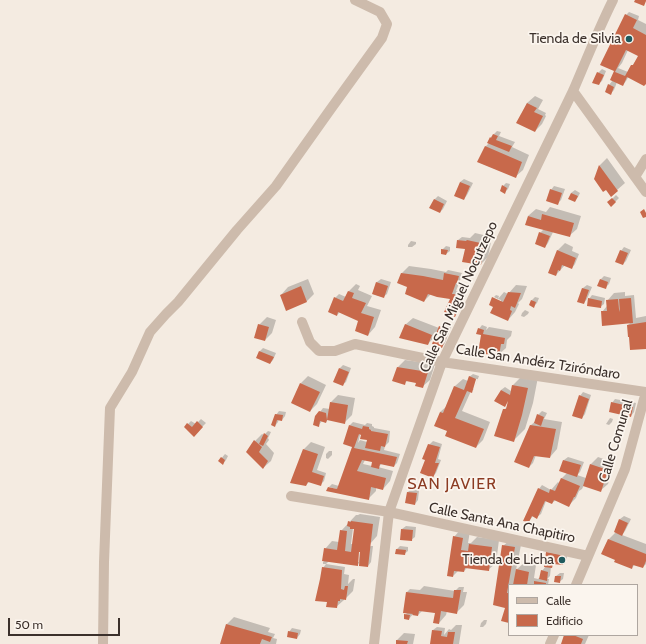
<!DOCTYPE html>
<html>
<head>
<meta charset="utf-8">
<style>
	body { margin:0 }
	#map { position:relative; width:646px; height:644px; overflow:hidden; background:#f4ebe1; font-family:Cabin,sans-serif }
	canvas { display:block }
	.legend { position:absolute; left:508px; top:584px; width:130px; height:52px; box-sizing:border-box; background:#fbf5ee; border:1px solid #aea6a0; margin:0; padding:5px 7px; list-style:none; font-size:12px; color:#3b302b }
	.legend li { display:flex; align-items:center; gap:8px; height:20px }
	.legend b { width:20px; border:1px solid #aea6a0 }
	.scale { position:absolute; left:8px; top:618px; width:112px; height:18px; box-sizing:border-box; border:2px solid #3b302b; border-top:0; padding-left:5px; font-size:12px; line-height:14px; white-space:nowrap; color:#3b302b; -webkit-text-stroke:3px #fbf5ee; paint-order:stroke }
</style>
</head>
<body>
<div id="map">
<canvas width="646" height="644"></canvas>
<ul class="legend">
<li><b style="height:5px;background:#cdbbac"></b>Calle</li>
<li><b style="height:11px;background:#c8694b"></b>Edificio</li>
</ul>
<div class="scale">50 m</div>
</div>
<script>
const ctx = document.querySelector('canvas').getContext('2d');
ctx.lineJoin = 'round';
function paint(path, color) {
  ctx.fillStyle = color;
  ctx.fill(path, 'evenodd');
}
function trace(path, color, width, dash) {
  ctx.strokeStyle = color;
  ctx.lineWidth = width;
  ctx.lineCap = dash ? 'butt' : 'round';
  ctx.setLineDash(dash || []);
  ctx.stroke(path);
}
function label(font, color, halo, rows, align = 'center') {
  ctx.font = font + ' Cabin,sans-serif';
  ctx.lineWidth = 3.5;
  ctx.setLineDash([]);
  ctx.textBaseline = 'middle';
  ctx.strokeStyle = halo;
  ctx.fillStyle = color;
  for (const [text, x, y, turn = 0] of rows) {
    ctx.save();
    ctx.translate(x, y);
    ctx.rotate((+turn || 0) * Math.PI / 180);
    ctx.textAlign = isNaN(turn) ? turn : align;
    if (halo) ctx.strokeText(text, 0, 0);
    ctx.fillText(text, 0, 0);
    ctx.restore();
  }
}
paint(new Path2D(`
	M629,12L639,16L638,20L646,24V83L629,76L626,81L623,85L617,82L614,90L611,93L609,85L613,80L626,15ZM628,50L639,56L628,72L618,68L622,63Z
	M602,69L606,71L602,81L598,84V73Z
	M535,96L543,100L538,109L546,113L545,115L546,116L542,124L535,131L518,122L527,103Z
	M497,131L501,132L499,136L515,142L512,147L529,155L523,170L515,177L478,162L486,146L489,143L491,137Z
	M607,158L625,183L617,190L606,189L595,179L600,165Z
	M464,179L473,183L467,195L464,199L460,182Z
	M506,183L510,184L508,189L505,192L503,186Z
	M554,186L565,189L561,200L558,203L551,190Z
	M575,190L580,193L578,197L575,201L571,193Z
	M616,195L619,198L615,202L612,199Z
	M438,196L447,201L443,209L440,212L434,200Z
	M550,207L581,216L577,229L569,236L553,232L548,243L545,247L540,233L544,229L528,216L536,209L546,212Z
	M475,233L492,237L488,257L481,264L466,246L458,240L462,237L470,238Z
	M411,241L416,242V244L412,247H408V245Z
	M565,243L573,247L572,251L579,254L575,264L572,268L565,265L556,275L557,251Z
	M446,246L450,247V251L446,254L442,250Z
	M624,247L631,250L626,261L623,264L621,251Z
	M409,266L431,269L446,272L448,270L462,273L461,275H462L456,291H458L466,295L458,312L455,316L453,294H431L424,301L408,287L401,274Z
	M604,276L611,278L609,284L605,288L601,279Z
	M308,279L314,294L307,301L287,309L281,295L288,287Z
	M381,279L391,282L387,294L383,297L373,294L377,282Z
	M356,284L360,286L358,290L372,296L367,306L381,310L375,327L368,335L359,320L340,312L337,315L329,312L335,298L339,294L346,297L349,291Z
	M516,285L527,286L522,299L518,303L519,304L515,312L508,320L501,302V300L498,299L504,292L508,294Z
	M587,285L592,287L587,299L584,303L583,288Z
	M625,292V296L634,295L636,318L646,316V348L628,325L631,322L602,312L607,306V301L614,293Z
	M496,295L499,296L498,299L494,297Z
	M592,295L605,298L604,304L600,307L589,299Z
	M535,297L539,298L537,303L534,306L532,300Z
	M525,310L529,312L528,314L524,317L521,316L522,313Z
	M267,317L276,320L272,333L265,340L259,325Z
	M413,318L439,328L443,323L451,327L445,343L442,347L437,334L428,344L405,325Z
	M482,325L487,327L486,330L489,327L512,331L511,336L507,340L506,348L498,355L479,352L482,332L479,329Z
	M263,348L276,353L273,360L270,363L257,357L260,351Z
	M405,360L435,364L430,380L422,387L417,382L408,380L404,384L398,367Z
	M343,365L351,368L346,382L342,385L340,368Z
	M473,374L479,376L474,389L478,379H476L472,389H474L471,391L462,411L490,422L483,440L476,447L449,431L440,412L447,406L455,386L463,379L468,381L469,377Z
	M524,374L538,377L533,403L525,429L514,440L504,410L508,406L509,402L501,390L505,387L511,391L513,385Z
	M308,376L326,385L317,404L310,411L301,383Z
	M583,392L591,395L585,414L582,418L580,396Z
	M338,395L355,398L352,415L345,422L328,419L326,422L322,421L318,426L320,412L323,408L330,409L331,402Z
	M615,399L636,403L634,412L631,416L612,403Z
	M279,411L286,412L285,416L282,420L279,419L278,422L275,426L276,415Z
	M542,411L547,413L544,419L562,422L557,449L550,457L536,455L533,463L529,467L531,425L537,420L538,415Z
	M610,418L613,419L612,422L609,425L606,424Z
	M201,419L206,423L194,435L185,427L191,421L196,424Z
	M353,422L365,425L367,423L372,424V426L374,427V428L390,431L389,442L385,446L384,450L400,454L397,463L394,466L383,463L378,467L393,471L390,481L383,489L376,487V491L369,498L329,487L332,484L339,486L353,447L350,425ZM361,431L368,439L367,442L360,440L358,443ZM365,460L373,461L372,466L363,464Z
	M268,431L271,432L268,438L269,440L266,444L274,453L271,461L263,468L255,441L262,434L264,435Z
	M433,441L442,444L438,459L441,460L436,473L432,477L427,460L429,445Z
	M311,442L325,447L317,470L326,473L324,481L321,484L310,481L306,485L304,449Z
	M329,451H332V455L328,459L326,458V454Z
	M225,454L228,456L226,460L223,464L220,460Z
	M568,457L584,462L580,472L577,475L586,478L591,464L598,457L615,463L608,484L600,491L584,485L582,489L579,491L576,498L569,505L556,500L552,503L546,501L541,514L537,517L533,516L529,521L539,489L542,485L551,490L558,482L559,483L562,478L567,473L564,460Z
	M411,489L419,490L418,500L415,504L408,492Z
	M360,514L380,517L377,536L370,544L369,547L371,546H373L371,562L368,566L360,562L357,565L329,561L326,564H323V562L325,560V549L332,541L339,542L341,531L356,515H358ZM353,528L355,529L353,544H351ZM358,551H360L359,562H357Z
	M624,516L631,519L625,531L622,535L646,544V564L643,567L635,564L632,568L616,559L608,540L616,532H615L620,519Z
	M406,526L416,527L415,537L411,540L402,529Z
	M461,529L470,531L468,543H471L477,537L499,540L496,563L488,570L468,567L464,571H458L453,576L454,537Z
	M511,539L522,540L516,570L524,563L536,565L534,578L538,579L539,578H541L542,571L546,566L547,552L551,549L568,552L566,561L563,564H555L551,567L550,576L547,579H549L548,585H509V622L506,607L503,546Z
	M400,546L408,547V551L404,554L396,553L397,549Z
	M326,564L345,567L344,574L349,575L348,584L353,579H355L353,591L346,598H344V600L336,607L328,601L323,568Z
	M560,573H564L563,579L559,582L556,576Z
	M424,586L455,591L459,587H464L463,592H467L464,605L457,612L447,611L446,615L439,623L436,613L423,610L418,615L413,614L409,619L405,615L408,612L407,592L410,589L420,590Z
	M234,617L270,628L268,632L275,634L273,638L277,639L276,644H221L227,624Z
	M484,620H487L486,624L483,627H480L481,623Z
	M456,625H462L459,644H431L433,630L437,627L445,628L444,635L449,629L451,630Z
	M292,628L301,630L300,634L297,638L289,632Z
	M404,633L415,634L413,644H397V640Z
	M565,635H589L585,644H562Z`), '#0003');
paint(new Path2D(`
	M635,0H646V1L644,6L634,2Z
	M625,14L637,20L633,28L646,35V84L644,86L627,77L623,86L610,80L614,71L600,65ZM626,50L638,56L633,65H631L625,76L615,72Z
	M597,72L604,75L599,85L592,83Z
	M608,84L614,87L611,95L605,92Z
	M527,103L537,108L534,112L543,116L535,132L516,123Z
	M493,134L498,136L496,140L512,146L509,152L487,143L490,137L491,138Z
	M485,146L522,162L516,178L477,162Z
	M599,165L618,191L611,197L606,190L603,192L594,179Z
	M460,182L470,186L464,200L454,196Z
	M502,185L507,188L505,194L500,191Z
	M550,189L562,193L558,205L546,201Z
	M571,193L578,196L575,202L568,199Z
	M612,198L616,202L611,207L607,202Z
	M434,199L444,204L440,213L429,208Z
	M644,209L646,213V217L643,218L640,212Z
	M542,214L574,223L570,237L525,225L528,216L541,220Z
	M539,232L550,236L545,248L535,244Z
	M457,240L466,241L467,240L485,244L481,265L462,262L465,249L456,248Z
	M441,249L448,250L446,255L441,254Z
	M557,250L576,258L572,269L562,265L560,271L558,270L556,276L548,273Z
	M620,250L628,253L623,265L615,262Z
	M401,273L423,276L443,280L444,273L459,276L457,283H456L452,294H454L463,298L455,317L444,312L450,299L437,297L428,294L424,302L405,294L407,287L397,283Z
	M600,279L608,282L606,289L597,286Z
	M376,282L388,286L384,298L372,294Z
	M301,286L307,302L286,311L280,295Z
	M582,288L589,290L584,304L577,302Z
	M348,291L354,293L352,298L366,303L361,313L374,317L368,336L355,331L358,321L338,312L337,316L328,312L334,297L343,301Z
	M508,292L521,293L515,308L511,306L510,310L512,311L508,321L490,313L493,307L489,305L492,297L503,302Z
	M588,298L602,301L601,308L587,306Z
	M631,298L633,323L602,326L601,311H607L606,300L618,299L619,309L620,312L619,299Z
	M531,300L536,302L534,308L529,305Z
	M646,322V349L630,350L629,337H628L627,325Z
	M258,324L269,327L265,341L254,338Z
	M405,324L432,335L428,345L399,338Z
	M439,326L449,330L442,348L432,344Z
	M478,328L484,330L483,334L505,338L504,344H501L499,356L478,353L481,335L476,334Z
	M259,351L274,357L270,364L256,358Z
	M397,367L428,372L423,388L415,386L416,383L406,381L405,385L392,381Z
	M339,368L349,372L343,386L333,382Z
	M469,376L476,379L472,393L467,391L455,418L484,429L476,448L445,436L447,431L434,426L440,412L443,413L454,386L464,390Z
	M300,383L320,392L310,412L291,403Z
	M512,385L528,388L522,415L514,442L494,436L503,409H506L508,401L505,407L494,401L501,390L510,395Z
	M579,395L589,399L582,419L572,416Z
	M330,402L348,405L345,424L327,420Z
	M611,402L633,407L631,417L609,412Z
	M319,411L326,413L327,420L326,423L320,421L319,427L313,425L315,416Z
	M275,414L283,415L282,421L277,420L275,427L271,425Z
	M537,414L544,417L541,426L534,423Z
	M197,421L203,427L194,437L184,427L187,423L192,427Z
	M349,425L362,429L363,426L369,427V429L371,430V431L388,434L385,447L381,446L380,451L365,448L367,440L360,439L361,435L359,434L354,448L397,457L394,467L380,464L379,469L371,467L372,462L362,460L357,471L386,478L383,490L371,487L369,500L326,491L328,487L337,489L352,447L343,444Z
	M530,425L556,429L550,458L534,456L529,468L514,462Z
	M264,433L268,436L263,446L259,444Z
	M254,440L262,447L259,452L268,461L263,469L246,452Z
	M428,444L440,447L435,463H439L433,478L420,473L425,460L422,459Z
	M303,449L318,454L312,472L324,476L321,486L308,482L306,486L290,483Z
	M221,457L225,460L223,465L218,461Z
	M563,460L581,465L577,477L559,471Z
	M590,464L608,470L601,492L583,486Z
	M561,478L580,486L575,497H574L569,507L554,500L552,504L545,501L537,519L532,516L529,522L523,521L538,488L549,493L550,489L555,491Z
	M407,492L417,493L415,505L405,503Z
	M619,519L628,523L622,536L614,532Z
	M348,521L351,522V521L373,524L368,567L359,566L360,552H359L358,566L322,561L324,548L337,550L340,530L347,531L345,551L351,552L354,529H350V527L347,526Z
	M401,529L413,530L412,541L400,540Z
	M453,536L463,538L461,550L468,551L469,544L492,547L489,571L465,568L464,572L454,571L453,577L447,576Z
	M608,539L646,554V561L643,568L633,565L632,569L614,562L615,560L601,554Z
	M502,545L515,547L507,593H509V623L501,621L505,608L493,605Z
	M396,549L406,550L405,555L395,554Z
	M546,552L565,555L563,565L553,564L552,568L544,567Z
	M322,567L342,570L341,589L344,590L345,586H348L346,600L340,599V601H338L337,608L326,607L327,602L315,601L320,579Z
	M516,569L529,572L527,585H513Z
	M541,570L548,572L547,581L539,579Z
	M555,576H561L560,583L554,582Z
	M534,581L546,583V585H534Z
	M454,590H461L457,614L441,611L439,624L433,623L435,613L419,611L418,616L412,615L413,614L403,613L406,592L453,598Z
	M404,614L410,615L409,620L404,619Z
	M226,624L272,637L270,642L262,639L260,644H220Z
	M432,630L442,631L441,636L447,637L448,632H455L453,644H430Z
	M288,631L298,633L297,639L287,637Z
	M564,635H573L583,639L581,644H561Z
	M396,640L408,641L407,644H396Z`), '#c8694b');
trace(new Path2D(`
	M573,91L646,192
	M635,177L646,159
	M302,322L310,342L319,351H335L355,344L442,362L646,392
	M291,496L389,512L588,556
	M576,585L625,469L644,399L646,394
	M103,644L104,562L110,408L132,372L150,332L166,314L178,302L237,230L276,186L330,110L382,38L387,24L380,12L355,0
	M374,644L389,512L442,362L573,91C586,61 598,30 613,0
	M550,644L554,635`), '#cdbbac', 10);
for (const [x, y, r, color] of [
	[629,39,4,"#1f5a5e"],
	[562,560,4,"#1f5a5e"]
]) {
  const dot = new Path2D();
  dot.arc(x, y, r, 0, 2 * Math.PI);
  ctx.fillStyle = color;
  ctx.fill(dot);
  trace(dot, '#fbf5ee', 1.5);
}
label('14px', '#3b302b', '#fbf5ee', [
	["Tienda de Silvia",621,39],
	["Tienda de Licha",554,560]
], 'right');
label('14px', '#3b302b', '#fbf5ee', [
	["Calle San Miguel Nocutzepo",459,297,-65],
	["Calle San Andérz Tziróndaro",538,362,9],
	["Calle Comunal",616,441,-73],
	["Calle Santa Ana Chapitiro",502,523,12]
]);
ctx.letterSpacing = '1px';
label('16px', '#8c3b22', '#fbf5ee', [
	["SAN JAVIER",452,484]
]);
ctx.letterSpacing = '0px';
</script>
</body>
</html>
